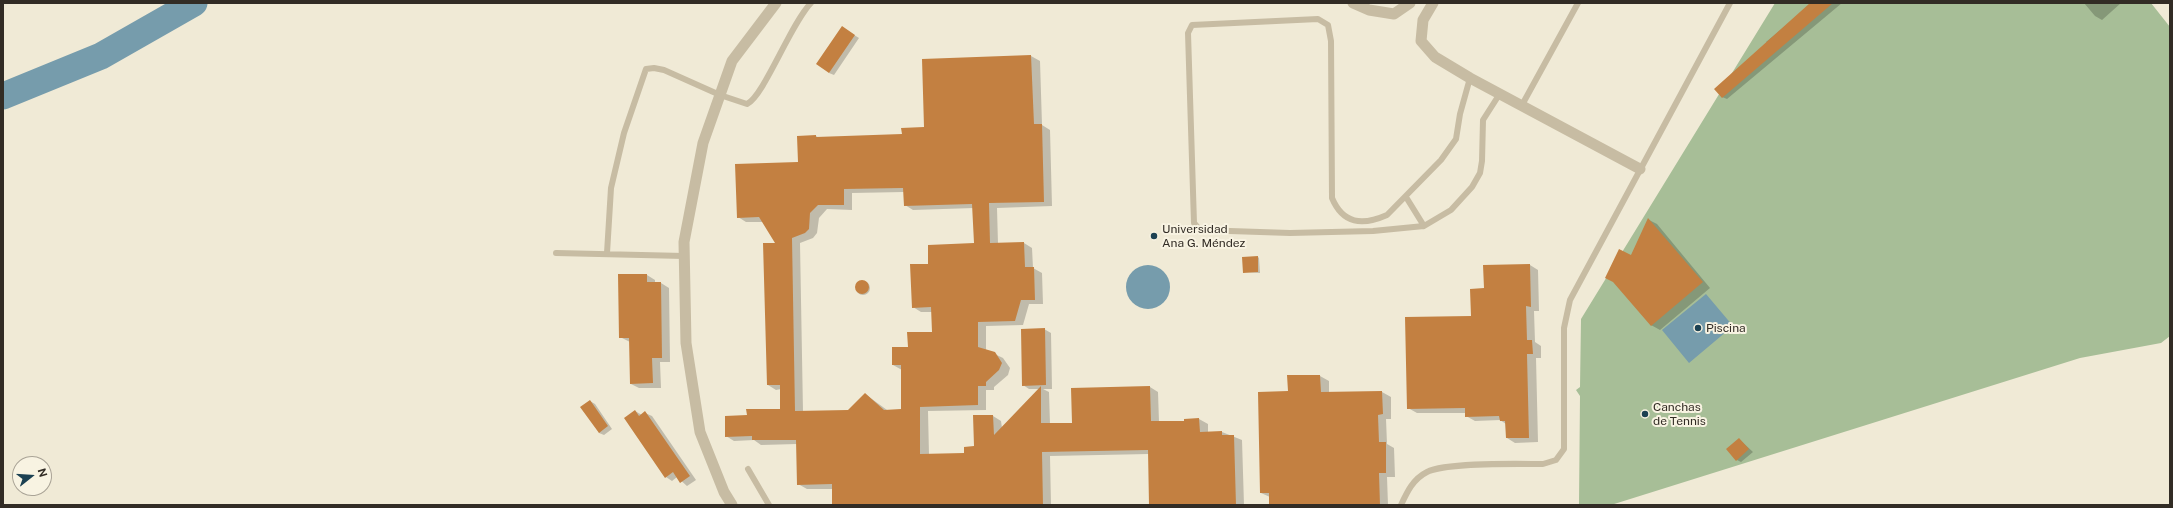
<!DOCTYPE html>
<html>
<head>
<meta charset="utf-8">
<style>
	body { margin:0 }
	#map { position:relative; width:2173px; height:508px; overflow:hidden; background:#f0ead6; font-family:"Public Sans",sans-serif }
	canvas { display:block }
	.frame { position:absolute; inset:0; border:4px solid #322c25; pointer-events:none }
	.north { position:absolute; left:12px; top:456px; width:40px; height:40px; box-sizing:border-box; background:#f8f3e2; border:1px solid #a9a396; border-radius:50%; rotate:73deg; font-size:11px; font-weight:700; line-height:16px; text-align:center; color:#322c25 }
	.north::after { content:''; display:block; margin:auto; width:14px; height:18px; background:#1c4152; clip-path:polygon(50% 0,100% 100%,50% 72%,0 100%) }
</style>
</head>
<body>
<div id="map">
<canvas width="2173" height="508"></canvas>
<div class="frame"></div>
<div class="north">N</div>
</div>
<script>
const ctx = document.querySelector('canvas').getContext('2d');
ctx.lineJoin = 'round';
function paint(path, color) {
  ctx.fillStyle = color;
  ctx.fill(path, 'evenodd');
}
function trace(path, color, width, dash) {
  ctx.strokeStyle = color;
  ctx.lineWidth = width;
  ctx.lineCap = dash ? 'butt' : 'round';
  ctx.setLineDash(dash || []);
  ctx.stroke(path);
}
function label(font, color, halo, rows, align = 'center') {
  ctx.font = font + ' "Public Sans",sans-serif';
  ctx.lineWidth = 4;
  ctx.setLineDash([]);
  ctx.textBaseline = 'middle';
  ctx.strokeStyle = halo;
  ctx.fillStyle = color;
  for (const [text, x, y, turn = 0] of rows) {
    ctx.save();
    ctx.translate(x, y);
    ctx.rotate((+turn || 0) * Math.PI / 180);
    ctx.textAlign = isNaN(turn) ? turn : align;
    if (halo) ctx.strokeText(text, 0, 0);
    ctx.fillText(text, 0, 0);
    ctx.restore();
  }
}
paint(new Path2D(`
	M1775,3H2151L2170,27V336L2161,343L2080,358L1611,505H1579L1580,396L1576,390L1580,387L1581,319Z`), '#a7be97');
paint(new Path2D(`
	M1126 287a22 22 0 1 1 44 0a22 22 0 1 1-44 0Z
	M1706,294L1733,326L1689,363L1662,330Z`), '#769cac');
paint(new Path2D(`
	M1813,3H1842L1727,99L1722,97L1768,43L1766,42Z
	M2084,3H2121L2102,20L2095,16Z
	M846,30L859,38L834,75L829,73Z
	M1031,56L1040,61L1042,125L1050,130L1052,206L997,208L998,244L1024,243L1032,248L1033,268L1042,273L1043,304H1029L1023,325L986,326V350L1003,358L1010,368L1008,375L994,387V390H986V410L928,411L929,455L965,454L975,447L993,416L1001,421L1002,428L1040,389H1029L1023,385L1044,329L1051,333L1052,389H1043L1049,392L1050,424H1073L1150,387L1158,392L1159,422H1185L1199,419L1208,424V433L1222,432L1242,440L1244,505H1150L1149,454L1050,456L1051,505H833V489H807L798,484L797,444L761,445L754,440L734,441L726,436L748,416L781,410V389L776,390L768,385L777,244L763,222H746L738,217L799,163L816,136L819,138L903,135L925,128L923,60ZM904,192L905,205L913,210L974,208L975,244L929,265L913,307L921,312H932L933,332L909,348L893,365L902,370V410H887L865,394L849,411L803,412L800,243L813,238L817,233L819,218L827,209L852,210V193Z
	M1649,220L1657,224L1710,288L1660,330L1651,325L1631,256Z
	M1258,257L1259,258L1260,273L1244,272Z
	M1530,265L1538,270L1539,311H1534L1535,342L1541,346V358H1536L1538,442L1515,443L1507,438L1506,424L1500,420L1475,421L1466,416V413H1417L1408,408L1472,317L1485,289Z
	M647,275L655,280V283H661L669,288L670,362H660L661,388H639L631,384L630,342L620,337Z
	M856 288a7 7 0 1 1 14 0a7 7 0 1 1-14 0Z
	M1288,376H1320L1329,381V393L1382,392L1391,397V419H1386L1387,444L1394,448L1395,477H1387L1388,505H1270V497L1261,493L1289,392Z
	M590,401L595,404L612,429L604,435L599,433Z
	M635,411L642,415L645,413L652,416L696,480L687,486L677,477L672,481L666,477Z
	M1739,439L1753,452L1741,462L1737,460Z`), '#0003');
trace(new Path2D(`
	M3,96L101,56L194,3`), '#769cac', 27);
paint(new Path2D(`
	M1810,3H1833L1722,98L1714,89Z
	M842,26L855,35L829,73L816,64Z
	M1031,55L1034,124H1042L1044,202L989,203L990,243L1024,242L1025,267H1034L1035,300H1021L1015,321L978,322V347L995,352L1002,363L999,370L986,382V386H978V405L920,407V454L964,453V447L974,446L973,415H993L994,435L1041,386V423H1072L1071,388L1150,386L1151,421H1184V419L1199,418L1200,432L1222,431V435H1234L1236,505H1149L1148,450L1042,452L1043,505H832V484L797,485L796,440H752V436L725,437V416L747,415L746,409H780V385H767L763,243H775L759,217L737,218L735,164L798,162L797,136L816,135V137L902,134L901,128L924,127L922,59ZM903,188L904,206L972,204L974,243L928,245V264H910L912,308L931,307L932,332H907L908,347H892V365H901V409L884,410L865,393L848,410L795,411L792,238L805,233L809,229L810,213L818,205H844V189Z
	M1648,218L1703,282L1651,326L1613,282L1605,278L1619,249L1631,255Z
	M1258,256V272L1243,273L1242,257Z
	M1530,264L1531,307L1526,306L1527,340H1532L1533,354H1527L1529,438H1506L1505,421H1500L1499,416L1465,417V408L1407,409L1405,317L1471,316L1470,289L1484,288L1483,265Z
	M618,274H647V282H661L662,358H652L653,383L630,384L629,338H619Z
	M855 287a7 7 0 1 1 14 0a7 7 0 1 1-14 0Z
	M1045,328L1046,385L1022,386L1021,329Z
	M1287,375H1320L1321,392L1382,391L1383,414L1378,415L1379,442H1386V473H1379L1380,505H1269V493H1260L1258,392L1288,391Z
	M590,400L608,426L599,433L580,407Z
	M635,410L639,416L645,411L690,476L680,483L673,472L665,478L624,418Z
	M1739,438L1749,449L1736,461L1726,449Z`), '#c38041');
trace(new Path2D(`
	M1470,78L1460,114L1456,139L1441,160L1387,215C1362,226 1343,224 1332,198L1331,41L1328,25L1318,19L1192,25L1188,33L1194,223L1200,230L1290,233L1373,231L1424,226L1451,210L1472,187L1480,173L1482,161L1483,120L1499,95
	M1522,105L1578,3
	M1406,197L1424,226
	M556,253L684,256
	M607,253L611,188L624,133L646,69L654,68L664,70L720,95L747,104C764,96 791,23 811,3
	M748,469L769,505
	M1401,505C1407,492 1413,479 1427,472C1446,462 1519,464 1543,464L1556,460L1564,449V328L1570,300L1730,3`), '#c7bca3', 6);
trace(new Path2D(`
	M1353,3L1369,10L1394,14L1410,3
	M1433,3L1423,20L1421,41L1435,57L1470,78L1640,169
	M732,505L724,492L700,432L686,343L684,242L703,143L732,61L776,3`), '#c7bca3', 11);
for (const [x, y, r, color] of [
	[1154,236,4,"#1c4152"],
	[1698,328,4,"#1c4152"],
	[1645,414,4,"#1c4152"]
]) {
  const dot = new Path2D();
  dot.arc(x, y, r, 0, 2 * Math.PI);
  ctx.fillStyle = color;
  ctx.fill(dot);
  trace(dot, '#f8f3e2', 1.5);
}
label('12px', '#322c25', '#f8f3e2', [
	["Universidad",1162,229],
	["Ana G. Méndez",1162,243],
	["Piscina",1706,328],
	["Canchas",1653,407],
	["de Tennis",1653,421]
], 'left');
</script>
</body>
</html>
